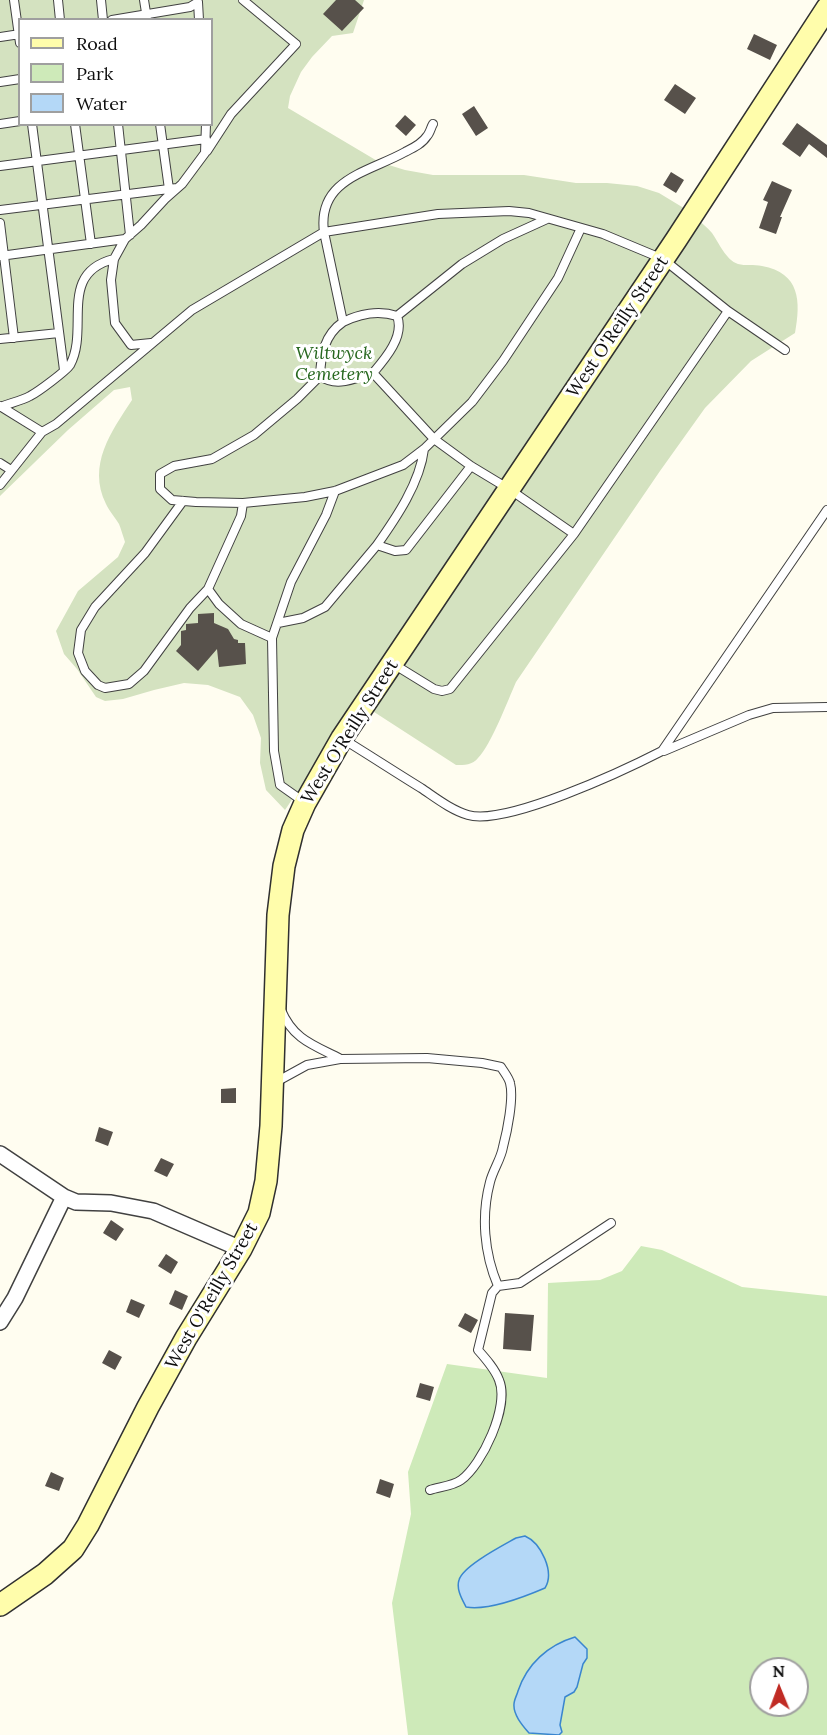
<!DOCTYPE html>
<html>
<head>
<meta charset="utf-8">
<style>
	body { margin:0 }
	#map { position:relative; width:827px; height:1735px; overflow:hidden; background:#fffdf0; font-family:Lora,serif }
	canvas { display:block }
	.legend { position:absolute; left:18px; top:18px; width:195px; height:108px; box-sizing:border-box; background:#fff; border:2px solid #9f9f9f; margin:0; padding:8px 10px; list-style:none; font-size:18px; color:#0e0e0e }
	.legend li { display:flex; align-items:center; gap:12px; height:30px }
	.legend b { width:30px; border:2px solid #9f9f9f }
	.north { position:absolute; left:749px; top:1657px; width:60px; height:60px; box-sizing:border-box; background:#fff; border:2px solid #9f9f9f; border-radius:50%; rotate:359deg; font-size:16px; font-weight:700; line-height:24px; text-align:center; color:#0e0e0e }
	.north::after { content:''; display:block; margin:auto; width:21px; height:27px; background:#c02b24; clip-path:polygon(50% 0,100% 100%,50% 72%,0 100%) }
</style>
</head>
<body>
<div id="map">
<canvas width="827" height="1735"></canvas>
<ul class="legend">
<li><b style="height:8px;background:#fffdab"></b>Road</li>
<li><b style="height:16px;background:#ceeab9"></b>Park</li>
<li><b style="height:16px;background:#b4d8f7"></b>Water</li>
</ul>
<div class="north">N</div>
</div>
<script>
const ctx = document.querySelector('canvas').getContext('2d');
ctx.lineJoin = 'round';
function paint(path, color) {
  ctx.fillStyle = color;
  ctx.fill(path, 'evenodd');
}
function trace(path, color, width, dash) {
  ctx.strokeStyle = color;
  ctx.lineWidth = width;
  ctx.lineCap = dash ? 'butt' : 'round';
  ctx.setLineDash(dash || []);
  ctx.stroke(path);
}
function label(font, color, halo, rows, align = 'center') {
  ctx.font = font + ' Lora,serif';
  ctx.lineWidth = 6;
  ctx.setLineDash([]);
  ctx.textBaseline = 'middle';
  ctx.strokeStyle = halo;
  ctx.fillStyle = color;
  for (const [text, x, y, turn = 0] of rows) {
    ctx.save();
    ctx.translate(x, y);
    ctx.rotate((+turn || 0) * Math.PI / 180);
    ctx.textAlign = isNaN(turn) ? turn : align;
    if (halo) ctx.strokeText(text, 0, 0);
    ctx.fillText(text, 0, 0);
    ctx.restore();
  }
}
paint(new Path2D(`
	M641,1246L662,1250L742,1287L827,1296V1735H408L392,1603L411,1514L408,1472L447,1364L547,1378L548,1283L600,1280L622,1271ZM761,1669H797V1705H761Z`), '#ceeab9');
paint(new Path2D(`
	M0,0H364L353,33L332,36L312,57L301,72L290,96L288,108L379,162L405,170L433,175H524L576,183H607L637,186L659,193L687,210L285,810L266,790L260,763L261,738L253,715L240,697L208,685L184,683L154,690L123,699L105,701L96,697L77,669L64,654L56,631L78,591L118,557L125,542C123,536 121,529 119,524C115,517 109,511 106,504C87,465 111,432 132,400L130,387L114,390L68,430L0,496ZM20,20H212V124H20Z
	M698,220C703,224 708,228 712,233C719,243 726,260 738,264C745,266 754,264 762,266C800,273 801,301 795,333L751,361L705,408L660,471L516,682C508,700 491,745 478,758C473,765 464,765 456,765L371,710Z`), '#d4e2c0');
const water = new Path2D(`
	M525,1536C541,1543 555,1572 545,1588C524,1597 488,1611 466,1607C462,1599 456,1589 459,1580C463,1566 502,1546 516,1538Z
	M575,1637L587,1649V1658L583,1664L577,1687L574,1692L565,1697L560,1725L562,1732L559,1735L529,1733C523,1726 513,1715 514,1704C514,1700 517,1695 518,1691C527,1664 548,1645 575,1637Z`);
paint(water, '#b4d8f7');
trace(water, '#3a86cf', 1.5);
paint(new Path2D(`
	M336,0H355L364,8L342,31L323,14Z
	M754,34L777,45L770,60L747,49Z
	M675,84L696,98L685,114L664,100Z
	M474,106L488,128L476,136L462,114Z
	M405,115L416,125L406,136L395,126Z
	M797,123L827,145V158L809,144L800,157L782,144Z
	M671,172L684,180L676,193L663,185Z
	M772,181L792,190L780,217H782L776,234L759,228L768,202L763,200Z
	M214,613V623L228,629L234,639L238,640V643H245L246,664L219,667L217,649L198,671L176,651L181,645V631L186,630V624L198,623V614Z
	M236,1088V1103H221V1089Z
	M99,1127L113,1132L108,1146L95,1141Z
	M161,1158L174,1164L167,1177L154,1171Z
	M111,1220L124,1229L116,1241L103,1233Z
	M166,1254L178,1262L171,1274L158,1266Z
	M175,1290L188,1296L182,1310L169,1304Z
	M131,1299L145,1305L139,1318L126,1312Z
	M465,1313L478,1320L471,1333L458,1326Z
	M505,1313L534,1315L531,1351L503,1349Z
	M109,1350L122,1357L115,1370L102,1363Z
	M420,1383L434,1387L430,1401L416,1397Z
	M51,1472L64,1478L59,1491L45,1486Z
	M380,1479L394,1484L390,1498L376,1493Z`), '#57514b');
const lane = new Path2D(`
	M14,0L20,43
	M58,0L60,20
	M101,0L103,20
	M144,0L147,19
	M112,20L190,7L198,2L199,20
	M0,37L20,34
	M0,82L20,79
	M0,124L20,121
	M32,124L64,370
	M75,124L91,244
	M118,124L130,235
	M160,124L169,189
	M207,151L231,114L296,44L243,0
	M0,166L206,139
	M0,210L177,188
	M0,223L14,338
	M0,256L125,239
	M728,311L785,350
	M343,322C359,314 379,310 397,316
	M0,339L59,333
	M151,343L131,345L115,323L111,280L114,259L125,239L141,225L165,199L182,184L205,153L206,124
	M373,373C385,359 405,336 397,316L462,264L503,239L547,219
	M320,376C321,355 324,335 343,322L324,232L438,214L509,211L529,213L603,234L663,259L728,311L574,534L450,689L442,691L434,689L395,665
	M0,406L42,432L56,424L192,310L324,232C317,179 369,172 405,152C413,148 422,144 427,136C430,133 431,127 433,124
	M0,407C10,403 21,401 30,396C38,392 66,371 70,365C90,329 57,273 114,259
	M0,463L11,470
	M0,485L42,432
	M183,501L145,553L95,607L81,630L78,653L85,671L98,685L105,688L129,684L144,671L190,608L208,589L241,516L243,503
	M574,534L509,489L471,466L434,439L373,373C355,378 337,388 320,376L297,399L254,435L212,459L174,466L160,474V489L172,500L196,502L243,503L305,497L335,491L403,465L424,449L472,402L503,361L558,278L581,228
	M377,545C396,518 420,483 424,449
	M208,589L219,604L241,624L272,638
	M278,623L303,618L325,607L377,545L395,551L406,550L471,466
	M343,739C369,755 395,772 421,788C436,798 451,810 468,815C506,826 625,770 662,751L827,510
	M664,751L749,715L773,708L827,707
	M304,802L280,785L274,751L272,638L291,582L326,515L335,491
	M281,1010C293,1039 313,1045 339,1058
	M276,1082L307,1065L340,1059L427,1058L482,1063L501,1067C504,1072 509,1078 510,1083C514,1098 507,1132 503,1147C501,1159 493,1170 490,1182C481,1216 484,1253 498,1286L520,1283L611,1223
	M430,1490C439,1487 453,1486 461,1480C482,1465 510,1406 499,1380C495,1369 486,1359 478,1350L492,1293L498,1286`);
const street = new Path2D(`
	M0,1154L64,1197L76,1202L111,1203L153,1211L241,1249
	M0,1322L15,1298L64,1197`);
const secondary = new Path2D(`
	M0,1605L45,1574L73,1549L88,1525L148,1407L186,1338L241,1249L259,1213L266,1181L271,1126L278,915L284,866L293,830L305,803L342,738L676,240L827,8`);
trace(lane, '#414141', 10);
trace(street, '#414141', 18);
trace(secondary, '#303030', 24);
trace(lane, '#fff', 8);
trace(street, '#fff', 15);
trace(secondary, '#fffdab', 21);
label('18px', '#0e0e0e', '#fff', [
	["West O'Reilly Street",618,327,-56],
	["West O'Reilly Street",350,732,-58],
	["West O'Reilly Street",212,1296,-60]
]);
label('italic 18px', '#26671e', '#fff', [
	["Wiltwyck",334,354],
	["Cemetery",334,375]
]);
</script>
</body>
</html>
